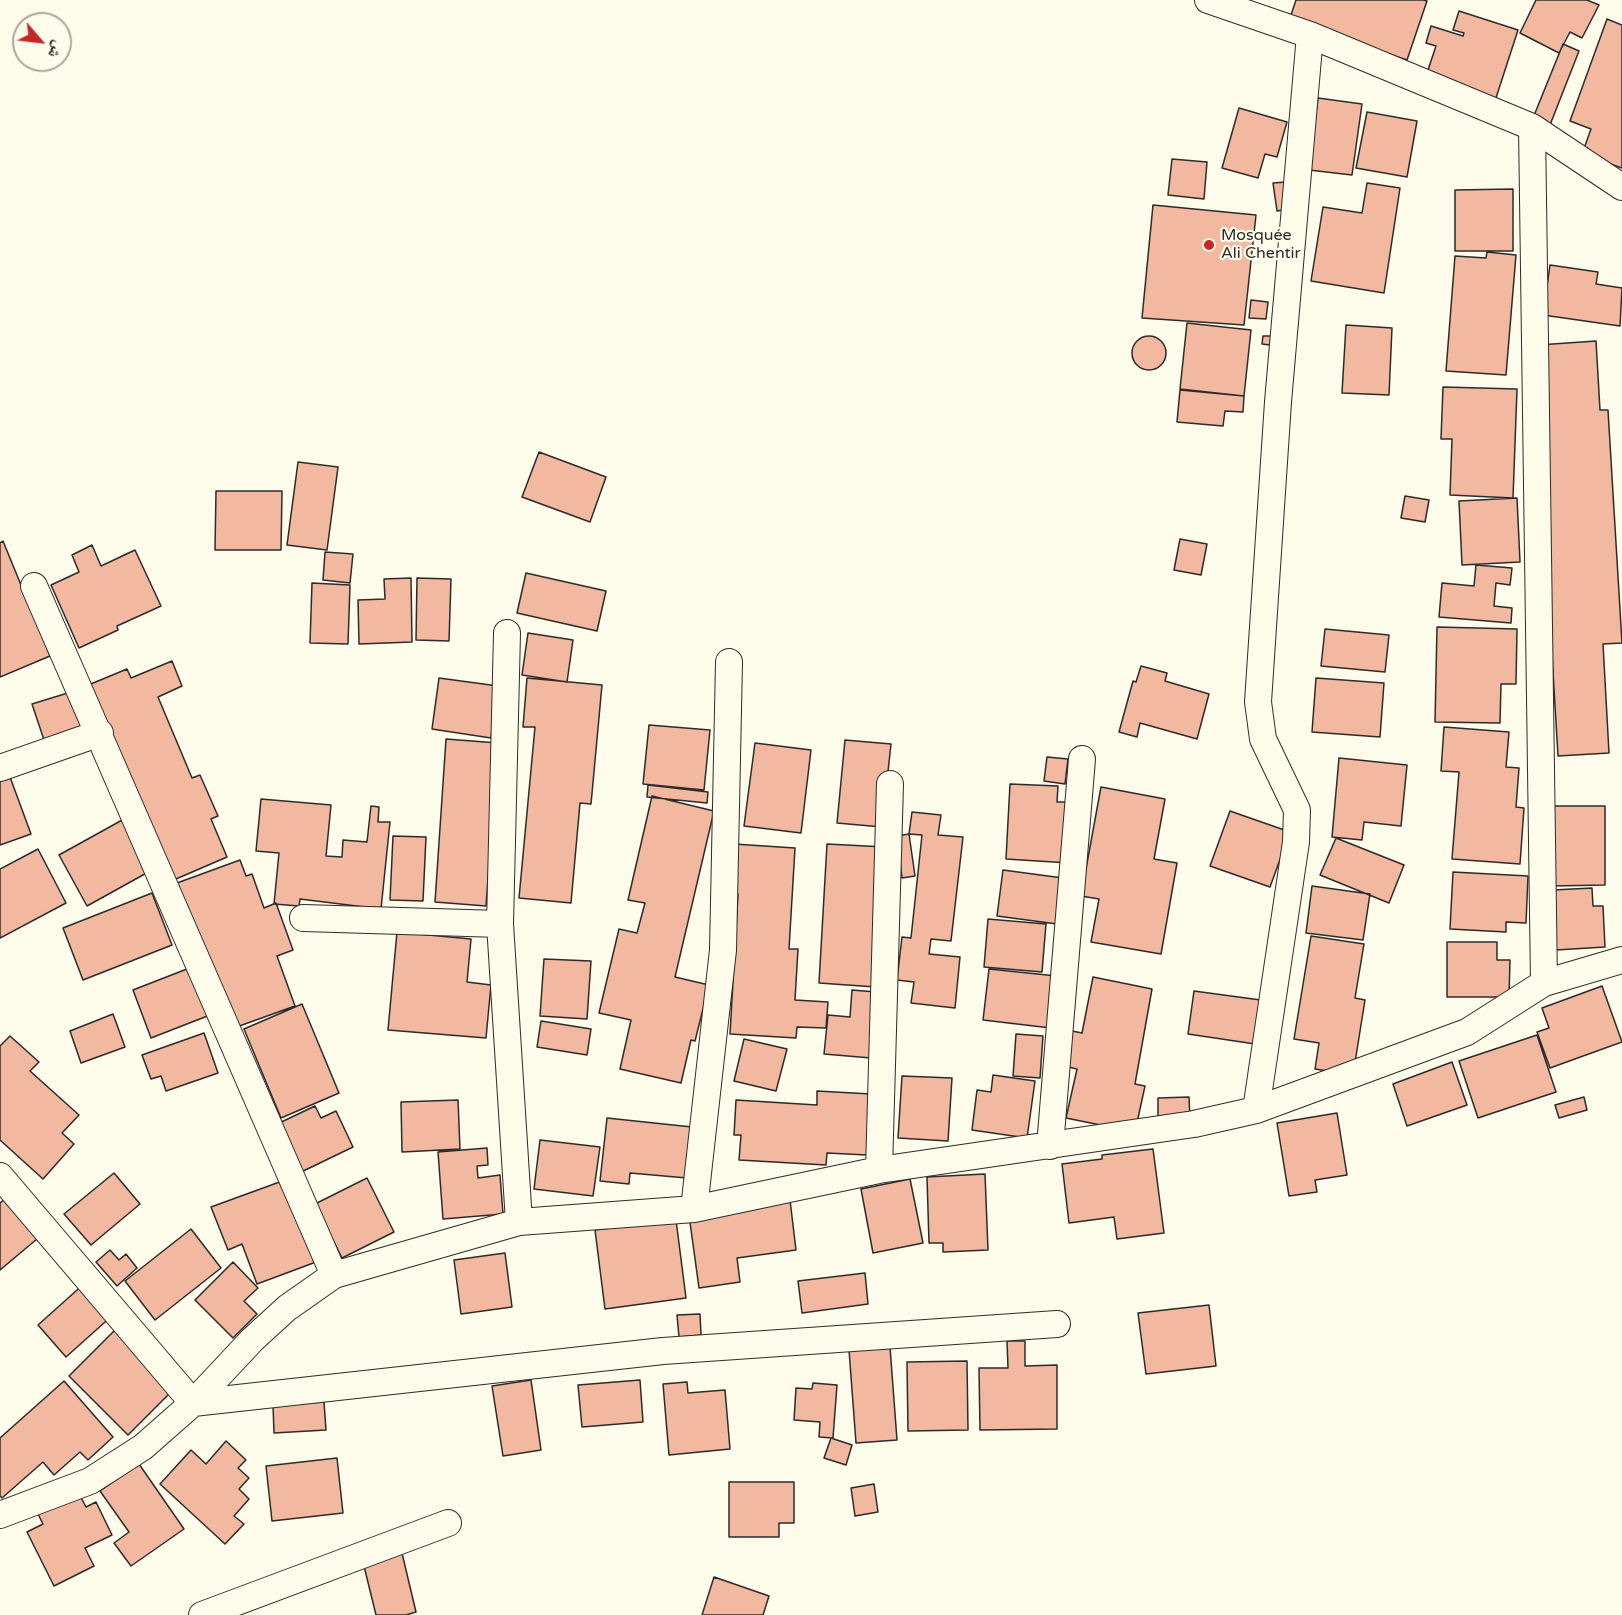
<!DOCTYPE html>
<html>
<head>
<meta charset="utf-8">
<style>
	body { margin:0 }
	#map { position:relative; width:1622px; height:1615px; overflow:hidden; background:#fdfbea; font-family:"Varela Round","Noto Naskh Arabic",sans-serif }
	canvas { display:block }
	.north { position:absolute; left:12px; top:12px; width:60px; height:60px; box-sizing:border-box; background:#fdfbea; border:2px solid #a9a89e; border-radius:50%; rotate:118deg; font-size:16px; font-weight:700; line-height:24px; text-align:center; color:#2b2b2b }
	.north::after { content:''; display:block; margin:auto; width:21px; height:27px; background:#c62828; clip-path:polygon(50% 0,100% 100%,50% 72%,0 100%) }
</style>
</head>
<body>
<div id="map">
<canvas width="1622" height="1615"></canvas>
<div class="north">ش</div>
</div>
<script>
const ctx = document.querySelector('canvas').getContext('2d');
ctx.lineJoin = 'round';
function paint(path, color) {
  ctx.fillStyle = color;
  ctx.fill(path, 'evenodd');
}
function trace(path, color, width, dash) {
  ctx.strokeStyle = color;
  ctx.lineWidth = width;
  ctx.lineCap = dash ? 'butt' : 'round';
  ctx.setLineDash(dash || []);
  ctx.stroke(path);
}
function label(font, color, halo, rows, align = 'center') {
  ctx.font = font + ' "Varela Round",sans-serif';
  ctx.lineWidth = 4.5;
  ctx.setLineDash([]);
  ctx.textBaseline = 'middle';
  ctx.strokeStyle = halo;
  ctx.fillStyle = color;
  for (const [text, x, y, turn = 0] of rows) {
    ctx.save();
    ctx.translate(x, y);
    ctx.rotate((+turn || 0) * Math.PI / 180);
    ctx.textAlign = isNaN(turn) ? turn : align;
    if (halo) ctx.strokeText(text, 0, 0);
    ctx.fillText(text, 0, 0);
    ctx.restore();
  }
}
const building = new Path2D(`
	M1296,0H1423L1427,1L1407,60L1289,21Z
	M1536,0H1587L1599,5L1582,38L1570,32L1559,53L1520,33Z
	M1459,11L1518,30L1494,104L1424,82L1436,46L1426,43L1431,26L1463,36L1464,33L1453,30Z
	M1607,19L1622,25V168L1582,154L1591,129L1570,121Z
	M1563,44L1579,51L1550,125L1533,118Z
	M1318,98L1362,104L1352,175L1309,170Z
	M1239,108L1287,122L1277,157L1265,154L1258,178L1222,168Z
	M1367,112L1417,121L1407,177L1356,168Z
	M1172,159L1207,162L1204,199L1168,195Z
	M1286,182L1289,209L1277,211L1273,183Z
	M1367,183L1400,188L1384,293L1311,281L1323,207L1362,213Z
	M1513,189V251H1455V190Z
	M1153,205L1256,215L1244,325L1142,318Z
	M1487,252L1516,255L1506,375L1446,371L1455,256L1486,258Z
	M1550,265L1598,272L1596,284L1622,288L1620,326L1543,315Z
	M1251,300L1268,302L1266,319L1249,318Z
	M1187,323L1251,330L1244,396L1180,389Z
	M1346,325L1392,328L1389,395L1342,393Z
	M1132 353a17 17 0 1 1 34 0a17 17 0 1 1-34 0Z
	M1263,336H1271L1270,345L1262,344Z
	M1596,341L1600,410H1608L1622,643L1603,644L1609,753L1558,756L1544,520L1538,345Z
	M1443,387L1517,389L1513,498L1450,495L1452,439H1441Z
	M1180,390L1244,396L1243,412L1225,411L1223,426L1177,422Z
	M539,452L606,477L590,522L522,497Z
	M298,462L338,467L327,550L287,545Z
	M216,491H282L281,550H215Z
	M1405,496L1429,500L1425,522L1401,518Z
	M1517,498L1520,562L1462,565L1459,501Z
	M1180,539L1207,544L1201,575L1174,570Z
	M3,541L50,656L0,677V543Z
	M92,545L101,566L135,550L161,606L117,626L118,630L79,648L51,585L79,572L72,555Z
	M325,552L353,554L350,583L323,580Z
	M1476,565L1512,568L1510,585L1496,583L1494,606L1512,608L1511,623L1439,617L1442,583L1474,586Z
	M526,573L606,591L597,631L517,613Z
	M411,578L412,642L359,644L358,600L385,599L384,579Z
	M417,578L451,579L449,641L416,640Z
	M312,583L350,585L348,644L310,643Z
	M1437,627L1517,629L1516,684H1501L1500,723L1435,722Z
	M1325,629L1389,635L1385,672L1321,666Z
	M528,633L573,640L567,682L522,675Z
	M172,661L182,686L158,697L192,778L200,775L218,816L211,819L227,857L169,882L86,686L127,669L131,678Z
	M1141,666L1167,673L1165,681L1209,694L1197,739L1140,723L1137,737L1119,732L1133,681L1136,682Z
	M439,678L498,686L491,738L432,729Z
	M527,678L602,685L591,804L580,803L571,903L519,898L535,727H523Z
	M1316,678L1384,683L1380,737L1312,732Z
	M71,692L82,728L44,740L32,704Z
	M649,725L710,730L704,790L643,784Z
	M1444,727L1509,732L1506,767L1519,768L1516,807L1524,808L1520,864L1452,859L1459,772L1441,771Z
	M446,739L498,743L486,906L435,902Z
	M845,740L891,744L882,827L837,823Z
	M755,743L811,750L801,833L744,826Z
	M1047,757L1068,759L1065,784L1044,781Z
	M1339,758L1407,765L1401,826L1364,822L1362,840L1332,837Z
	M10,777L31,834L0,845V781Z
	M1010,784L1058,786L1057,802H1072L1069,863L1006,859Z
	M648,785L708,792L707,803L647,797Z
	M1101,787L1165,799L1154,859L1177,863L1161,954L1091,942L1099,899L1081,896Z
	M652,796L714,811L675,977L709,985L695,1041L691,1040L681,1083L620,1069L631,1020L599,1013L619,929L637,933L645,903L628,900Z
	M261,799L331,805L326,856L342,857L343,840L367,842L371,806L379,807L378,822H390L381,909L300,899L299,906L274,904L279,853L256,851Z
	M1550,806H1605V885L1551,886Z
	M1230,811L1290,832L1270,887L1210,866Z
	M912,812L941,815L938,835L963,837L951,941L931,939L929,954L960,957L955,1008L911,1003L914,982L897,980L902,937L911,938L922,835L909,834Z
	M124,819L152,870L87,906L59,855Z
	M909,834L915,876L902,878L897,836Z
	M393,836L426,837L423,901L390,900Z
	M1336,838L1404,865L1389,903L1320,875Z
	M734,844L795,848L789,949H798L795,1000L828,1002L826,1028L797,1027L796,1038L730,1034L738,894H731Z
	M827,844L885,847L876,987L819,983Z
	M38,849L66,903L0,938V869Z
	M240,860L246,876L252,874L264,908L276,903L293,950L277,956L295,1006L231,1029L177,883Z
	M1003,870L1063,878L1057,924L997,916Z
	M1453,872L1528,876L1526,923L1506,922V932L1450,929Z
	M1312,886L1370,894L1363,940L1306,933Z
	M1592,888L1593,906H1603L1605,947L1556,950L1553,890Z
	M152,893L172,945L83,980L63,928Z
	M988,919L1046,924L1042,972L984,967Z
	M397,932L471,939L467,982L491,985L486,1038L388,1030Z
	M1311,936L1364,944L1355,998L1365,1000L1353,1075L1315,1069L1319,1043L1294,1039Z
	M1447,942H1497V960H1510L1509,997H1447Z
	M544,959L591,961L587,1019L540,1016Z
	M192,967L210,1015L151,1038L133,990Z
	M989,969L1057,976L1051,1028L983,1020Z
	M1093,977L1152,989L1135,1084L1145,1086L1135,1132L1066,1118L1077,1069L1060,1065L1067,1030L1082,1033Z
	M1602,986L1622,1042L1550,1068L1537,1032L1549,1028L1542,1008Z
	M852,990L876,992L871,1058L824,1054L828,1015L850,1017Z
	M1194,991L1268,1001L1262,1045L1188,1034Z
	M302,1004L339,1093L281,1118L244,1029Z
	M113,1014L125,1047L81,1063L70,1031Z
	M541,1021L591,1029L587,1055L537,1047Z
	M204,1033L218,1073L166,1091L161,1076L151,1079L142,1055Z
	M1016,1034L1043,1036L1040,1078L1013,1076Z
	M1537,1035L1556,1092L1478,1118L1459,1061Z
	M10,1036L39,1062L30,1071L79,1115L62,1133L74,1144L43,1179L0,1140V1046Z
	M744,1039L787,1049L776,1091L734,1081Z
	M1452,1062L1467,1105L1407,1126L1393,1084Z
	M993,1075L1035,1081L1027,1138L972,1130L977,1090L991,1092Z
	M902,1076L952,1078L948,1141L898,1138Z
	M817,1091L871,1094L867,1155L827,1153L826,1165L739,1160L741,1135H734L736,1100L817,1105Z
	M1189,1097L1190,1118L1158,1120V1098Z
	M1584,1097L1587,1110L1559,1118L1555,1105Z
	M458,1100L460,1149L402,1152L401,1102Z
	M315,1106L321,1118L336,1111L353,1147L297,1174L273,1126Z
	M1337,1113L1347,1175L1315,1180L1317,1192L1289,1196L1277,1123Z
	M607,1118L692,1127L687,1178L630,1173L629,1184L600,1181Z
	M540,1140L600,1147L593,1196L534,1189Z
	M487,1148L488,1165L477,1166L478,1178L500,1175L503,1214L443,1219L438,1152Z
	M1153,1149L1164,1233L1117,1239L1114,1217L1069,1223L1062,1164L1102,1159V1155Z
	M114,1173L140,1204L91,1245L64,1214Z
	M985,1174L988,1250L943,1252V1243H929L927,1177Z
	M367,1178L394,1232L342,1258L315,1204Z
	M910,1179L923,1243L873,1253L861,1189Z
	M285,1180L316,1262L257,1284L242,1244L228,1250L211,1207Z
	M5,1199L37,1239L0,1270V1203Z
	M790,1200L796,1250L737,1258L740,1282L699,1288L689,1215Z
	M676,1220L686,1298L605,1309L595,1230Z
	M191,1229L221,1268L155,1320L125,1281Z
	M110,1250L119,1260L126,1254L137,1268L117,1286L96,1262Z
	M505,1253L512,1307L461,1314L454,1260Z
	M233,1262L258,1288L244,1301L257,1314L233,1338L195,1300Z
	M865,1273L868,1304L802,1313L798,1281Z
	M86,1282L114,1314L66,1357L38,1325Z
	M1209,1305L1216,1366L1146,1374L1138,1313Z
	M700,1314L701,1335L679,1337L677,1315Z
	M115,1330L174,1389L128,1435L69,1376Z
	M1007,1341H1025V1366L1057,1365V1429L980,1430L979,1368H1008Z
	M890,1347L897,1440L856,1443L849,1350Z
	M967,1361L968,1430L908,1431L907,1362Z
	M531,1380L541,1450L503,1456L492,1386Z
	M640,1380L643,1422L582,1427L578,1385Z
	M64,1381L113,1437L88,1460L80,1452L54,1475L43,1462L2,1498L0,1496V1438Z
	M687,1382L688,1393L725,1390L730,1449L669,1455L663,1384Z
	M813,1383L837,1385L833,1438L819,1437L820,1422L794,1420L796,1388L812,1389Z
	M324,1402L326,1430L274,1433L273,1405Z
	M831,1438L852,1445L846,1465L824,1458Z
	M226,1441L246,1460L238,1468L249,1478L239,1489L249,1499L234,1516L244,1524L225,1544L160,1484L191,1450L206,1464Z
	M337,1458L343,1513L272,1521L266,1466Z
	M139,1464L184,1529L131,1566L114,1543L129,1532L100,1491Z
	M729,1482H794V1523H779V1537H729Z
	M874,1484L878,1512L855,1516L851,1488Z
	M77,1490L86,1507L96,1502L112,1535L85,1548L94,1566L54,1586L27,1532L43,1524L36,1510Z
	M401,1549L416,1612L406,1615H376L362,1558Z
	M714,1577L769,1596L763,1615H702Z`);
paint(building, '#f2b8a0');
trace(building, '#2b2b2b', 1.5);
const minor = new Path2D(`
	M1208,0L1310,35L1532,127L1622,187
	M1532,127L1544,983
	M34,586L334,1275
	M507,633L500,924L519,1222
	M0,768L100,733
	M303,918L500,924
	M1256,1110L1296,842L1297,810L1263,739L1258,702L1278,402L1310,35
	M1050,1146L1082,759
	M879,1170L890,784
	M0,1176L193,1403L663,1351L1057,1324
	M694,1209L723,950L729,662
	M0,1515L90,1481L143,1447L193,1403L252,1340L287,1308L334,1275L519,1222L694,1209L879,1170L1194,1124L1256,1110L1467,1032L1544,983L1622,960
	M202,1615L448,1523`);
trace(minor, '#2b2b2b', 28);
trace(minor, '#fdfbea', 26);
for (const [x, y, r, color] of [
	[1209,245,6,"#c62828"]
]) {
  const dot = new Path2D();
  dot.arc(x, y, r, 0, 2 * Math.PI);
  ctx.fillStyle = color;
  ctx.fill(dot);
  trace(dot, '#fdfbea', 2);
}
label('16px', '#2b2b2b', '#fdfbea', [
	["Mosquée",1221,236],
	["Ali Chentir",1221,254]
], 'left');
</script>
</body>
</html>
